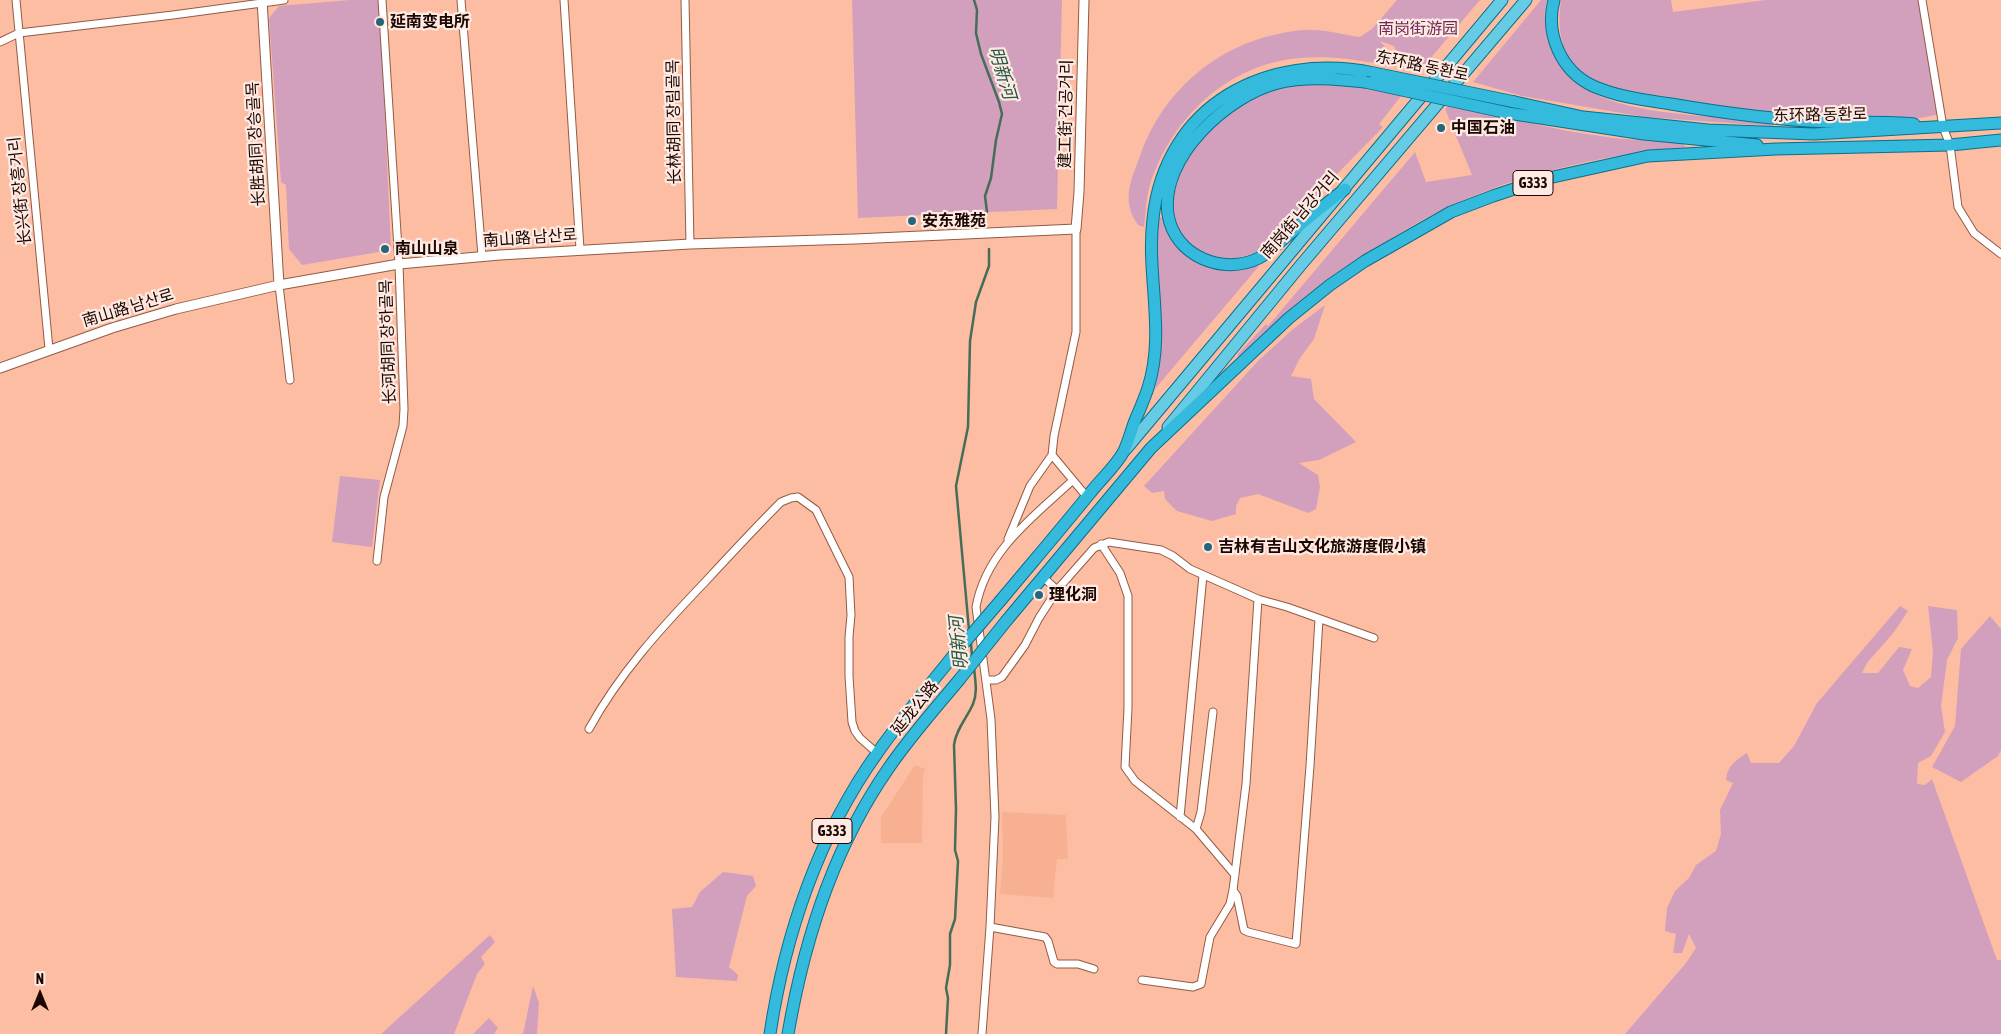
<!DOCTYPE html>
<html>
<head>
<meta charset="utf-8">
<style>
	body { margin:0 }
	#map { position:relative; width:2001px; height:1034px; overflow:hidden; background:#fdbda3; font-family:"Asap Condensed",sans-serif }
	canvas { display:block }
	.north { position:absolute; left:15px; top:969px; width:50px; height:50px; -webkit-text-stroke:4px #feeae2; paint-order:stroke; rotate:0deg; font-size:14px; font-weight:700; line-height:20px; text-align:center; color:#1b0601 }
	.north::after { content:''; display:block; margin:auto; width:18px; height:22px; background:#1b0601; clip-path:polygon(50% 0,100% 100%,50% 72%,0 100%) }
</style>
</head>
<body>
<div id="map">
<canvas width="2001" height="1034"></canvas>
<div class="north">N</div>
</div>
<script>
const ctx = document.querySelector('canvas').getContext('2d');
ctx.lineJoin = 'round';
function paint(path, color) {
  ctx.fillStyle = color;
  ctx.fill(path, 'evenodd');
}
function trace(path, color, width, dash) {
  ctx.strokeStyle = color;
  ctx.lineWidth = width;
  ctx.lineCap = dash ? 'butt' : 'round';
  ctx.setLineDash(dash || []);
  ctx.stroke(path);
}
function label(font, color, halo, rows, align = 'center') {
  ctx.font = font + ' "Asap Condensed","Noto Sans SC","Noto Sans KR",sans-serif';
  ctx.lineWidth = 4.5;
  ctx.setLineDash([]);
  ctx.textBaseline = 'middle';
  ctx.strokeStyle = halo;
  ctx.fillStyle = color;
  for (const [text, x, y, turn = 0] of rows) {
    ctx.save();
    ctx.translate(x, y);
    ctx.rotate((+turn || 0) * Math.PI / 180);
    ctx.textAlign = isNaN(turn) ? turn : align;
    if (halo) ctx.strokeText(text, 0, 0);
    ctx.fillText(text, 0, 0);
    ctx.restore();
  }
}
paint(new Path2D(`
	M915,765L925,769L923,775L922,843H881V817Z
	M1002,812L1066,815L1068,859H1057L1053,898L1000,894L1003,857Z`), '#f7b092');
paint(new Path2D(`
	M350,0H377L380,3L391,250L302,265L289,249L286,185L281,182L269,18L279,6Z
	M852,0H1062L1057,209L858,218Z
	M1397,0H1480L1423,67L1400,60L1394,46L1380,41L1388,50L1392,61C1375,65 1364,61 1347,59C1332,57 1316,57 1301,58C1229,63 1171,118 1150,185C1146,198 1146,213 1144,227L1138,225C1135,220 1131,214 1130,208C1125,189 1135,171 1141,153C1163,92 1215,47 1278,34C1289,32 1300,29 1312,30C1328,30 1344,35 1360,37L1372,29Z
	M1541,0H1547C1542,19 1546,34 1553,52C1576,112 1674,113 1729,118C1742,119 1762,118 1774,124L1771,126L1645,117L1522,96L1473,82Z
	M1561,0H1671L1673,12L1766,0H1918L1938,114C1918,121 1894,118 1874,118C1798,117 1719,112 1645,96C1630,92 1614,91 1600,86C1594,83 1586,78 1581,73C1560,52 1557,28 1561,0Z
	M1315,83L1353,86L1402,95L1379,124L1383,127L1266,247C1232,267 1187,264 1176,220C1175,213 1173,205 1174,197C1181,149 1225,106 1270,91C1285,87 1300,85 1315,83Z
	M1448,106L1568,131L1613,138L1682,143L1686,147C1595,156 1505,176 1424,219C1409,227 1395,236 1381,245C1358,258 1336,272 1315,289C1287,311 1262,336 1237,360L1238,354L1266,324L1268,326L1415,152L1426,182L1472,175L1445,109Z
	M1163,217L1172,240L1184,252L1259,266L1155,389C1168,333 1155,275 1157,218Z
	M1325,305L1314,339L1300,358L1291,376L1311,379L1314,399L1356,442L1319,460L1299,463L1318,475L1320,487L1316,509L1308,513L1258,494L1240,498L1236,506V514L1212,521L1177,511L1165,499L1164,491L1152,493L1144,486L1258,361L1292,330Z
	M340,476L380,480L372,547L332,542Z
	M1900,606L1908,611L1894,632L1867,663L1862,673H1878L1899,647L1912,649L1903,670L1910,686L1918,688L1931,677L1933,651L1928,606L1957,610L1958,638L1947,660L1941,706L1945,732L1931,756L1918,763L1917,784L1925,785L1932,779L1997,960H2001V1034H1625L1686,963L1696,948L1689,934L1682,953H1673L1676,934L1665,931L1667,908L1675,891L1689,878L1696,865L1716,851L1721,834L1720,810L1733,783L1726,780C1727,766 1736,760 1747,753L1751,763H1779L1794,746L1817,703Z
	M1990,616L2001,629V750L1998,756L1961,782L1932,767L1955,726L1961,649Z
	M723,872L753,876L756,886L747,896L729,967L738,975L737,981L676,977L672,909L692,907L700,892Z
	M490,935L495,942L481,957L485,964L477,974L454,1034H381Z
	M533,986L539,1003L537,1034H523Z
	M489,1018L498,1028L494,1034H473Z`), '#d2a0bd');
trace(new Path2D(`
	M974,0L977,10L976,33L981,54L999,102L1002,114L996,140L991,178L985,196L987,212
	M969,630L956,486L968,427L970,341L976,302L989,266V249
	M971,643L972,657
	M946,1034L948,998L946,988L950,965V934L955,919L958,861L955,850L956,809L954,745C956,729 967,718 973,704C978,692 975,680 974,667`), '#446e57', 2.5);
const minor = new Path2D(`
	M16,0L49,349
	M461,0L482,256
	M564,0L580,249
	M685,0L690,244
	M1922,0L1943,127L1950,145L1958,207L1974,233L2001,254
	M0,42L19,33L173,15L284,0
	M279,285L290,380
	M1052,455L1087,497
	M1008,539L1030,486L1052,455L1054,436L1076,332V229
	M1101,544L1120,573L1128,596V708L1125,767L1135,781L1196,829L1235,875
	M377,561L384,497L403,426L404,409L399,264L382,0
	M1043,577L1057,590
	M987,680H996L1002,677L1025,645L1039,618L1057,590L1094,548L1109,542L1161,550L1173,556L1190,569L1258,599L1287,607L1374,638
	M589,729C619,674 661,628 705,582C730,555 755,528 781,502L791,498L798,497L816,510L849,577L851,615L849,637V676L852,722L855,731L860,738L877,753
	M1180,817L1203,575
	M1196,829L1201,812L1213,712
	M1233,890L1237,896L1244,930L1248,932L1296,944L1310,766L1319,619
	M990,927L1045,937L1048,941L1054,962L1057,964H1078L1094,969
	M1142,980L1193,987L1201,984L1210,937L1230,904L1233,890L1246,784L1258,599
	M982,1034L990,927L995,817L991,719L976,607C986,551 1033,517 1072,481`);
const tertiary = new Path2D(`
	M262,0L279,285
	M0,368L112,328L176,309L279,285L399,264L500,255L690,244L855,239L1076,229L1079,192L1084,0`);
const primary = new Path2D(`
	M1168,427L1300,266L1526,0
	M1126,449L1502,0`);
const trunk = new Path2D(`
	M1554,0C1545,34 1561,71 1593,86C1618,97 1645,100 1671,104C1723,113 1777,120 1830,122C1858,123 1886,121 1914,124
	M1515,102L1583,117L1708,130L1814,134L2001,123
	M1508,113L1644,134L1757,145
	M1345,189C1327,203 1309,217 1292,232C1281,240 1271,252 1259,258C1223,276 1174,256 1168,214C1160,157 1227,96 1278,83C1305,76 1337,79 1365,82
	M1001,600C1031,564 1061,529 1091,492C1101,479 1116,466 1124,451C1128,442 1131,432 1134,423C1139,411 1144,400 1148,388C1166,332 1146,275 1153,219C1165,104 1268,51 1374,73
	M1007,620L1151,448L1289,318L1330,285L1365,261L1451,212L1493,196L1544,179L1648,156L1776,149L1950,145L2001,140
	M770,1034C785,934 819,834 878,752C901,719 928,687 953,656
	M788,1034C804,941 833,848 888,769C909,738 934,710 959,680`);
trace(minor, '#935b43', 9);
trace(tertiary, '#935b43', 11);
trace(primary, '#09708a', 13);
trace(trunk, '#09708a', 13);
trace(minor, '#fff', 7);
trace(tertiary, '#fff', 9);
trace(primary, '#66cbe5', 11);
trace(trunk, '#33badc', 11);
const trunkBridge = new Path2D(`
	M1374,73L1515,102
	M1365,82L1508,113
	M953,656L1001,600
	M959,680L1007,620`);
trace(trunkBridge, '#09708a', 13, []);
trace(trunkBridge, '#33badc', 11);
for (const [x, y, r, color] of [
	[380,22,5,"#26657a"],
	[1441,128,5,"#26657a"],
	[912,221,5,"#26657a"],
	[385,249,5,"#26657a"],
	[1208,547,5,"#26657a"],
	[1039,595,5,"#26657a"]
]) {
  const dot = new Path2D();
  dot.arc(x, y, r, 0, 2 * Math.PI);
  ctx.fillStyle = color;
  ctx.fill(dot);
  trace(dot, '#feeae2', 2);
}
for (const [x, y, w] of [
	[1533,183,40],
	[832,831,40]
]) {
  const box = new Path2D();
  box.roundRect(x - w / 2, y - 12.5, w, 25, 4);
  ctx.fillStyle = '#feeae2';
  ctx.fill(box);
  trace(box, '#1b0601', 1);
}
label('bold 15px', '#1b0601', null, [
	["G333",1533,183],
	["G333",832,831]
]);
label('bold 16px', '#1b0601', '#feeae2', [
	["延南变电所",390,22],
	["中国石油",1451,128],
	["安东雅苑",922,221],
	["南山山泉",395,249],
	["吉林有吉山文化旅游度假小镇",1218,547],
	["理化洞",1049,595]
], 'left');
label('16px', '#6d2755', '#feeae2', [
	["南岗街游园",1418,29]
]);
label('16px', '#1b0601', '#feeae2', [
	["东环路 동환로",1422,66,12],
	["建工街 건공거리",1066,114,-89],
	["东环路 동환로",1820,115,-1],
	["长林胡同 장림골목",674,122,-91],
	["长胜胡同 장승골목",256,144,-93],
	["长兴街 장흥거리",20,191,-96],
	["南岗街 남강거리",1300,215,-49],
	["南山路 남산로",530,238,-4],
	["南山路 남산로",128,308,-17],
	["长河胡同 장하골목",388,342,-92],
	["延龙公路",915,708,-51]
]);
label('italic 18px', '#225842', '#feeae2', [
	["明新河",1002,73,73],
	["明新河",959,643,-96]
]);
</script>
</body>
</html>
